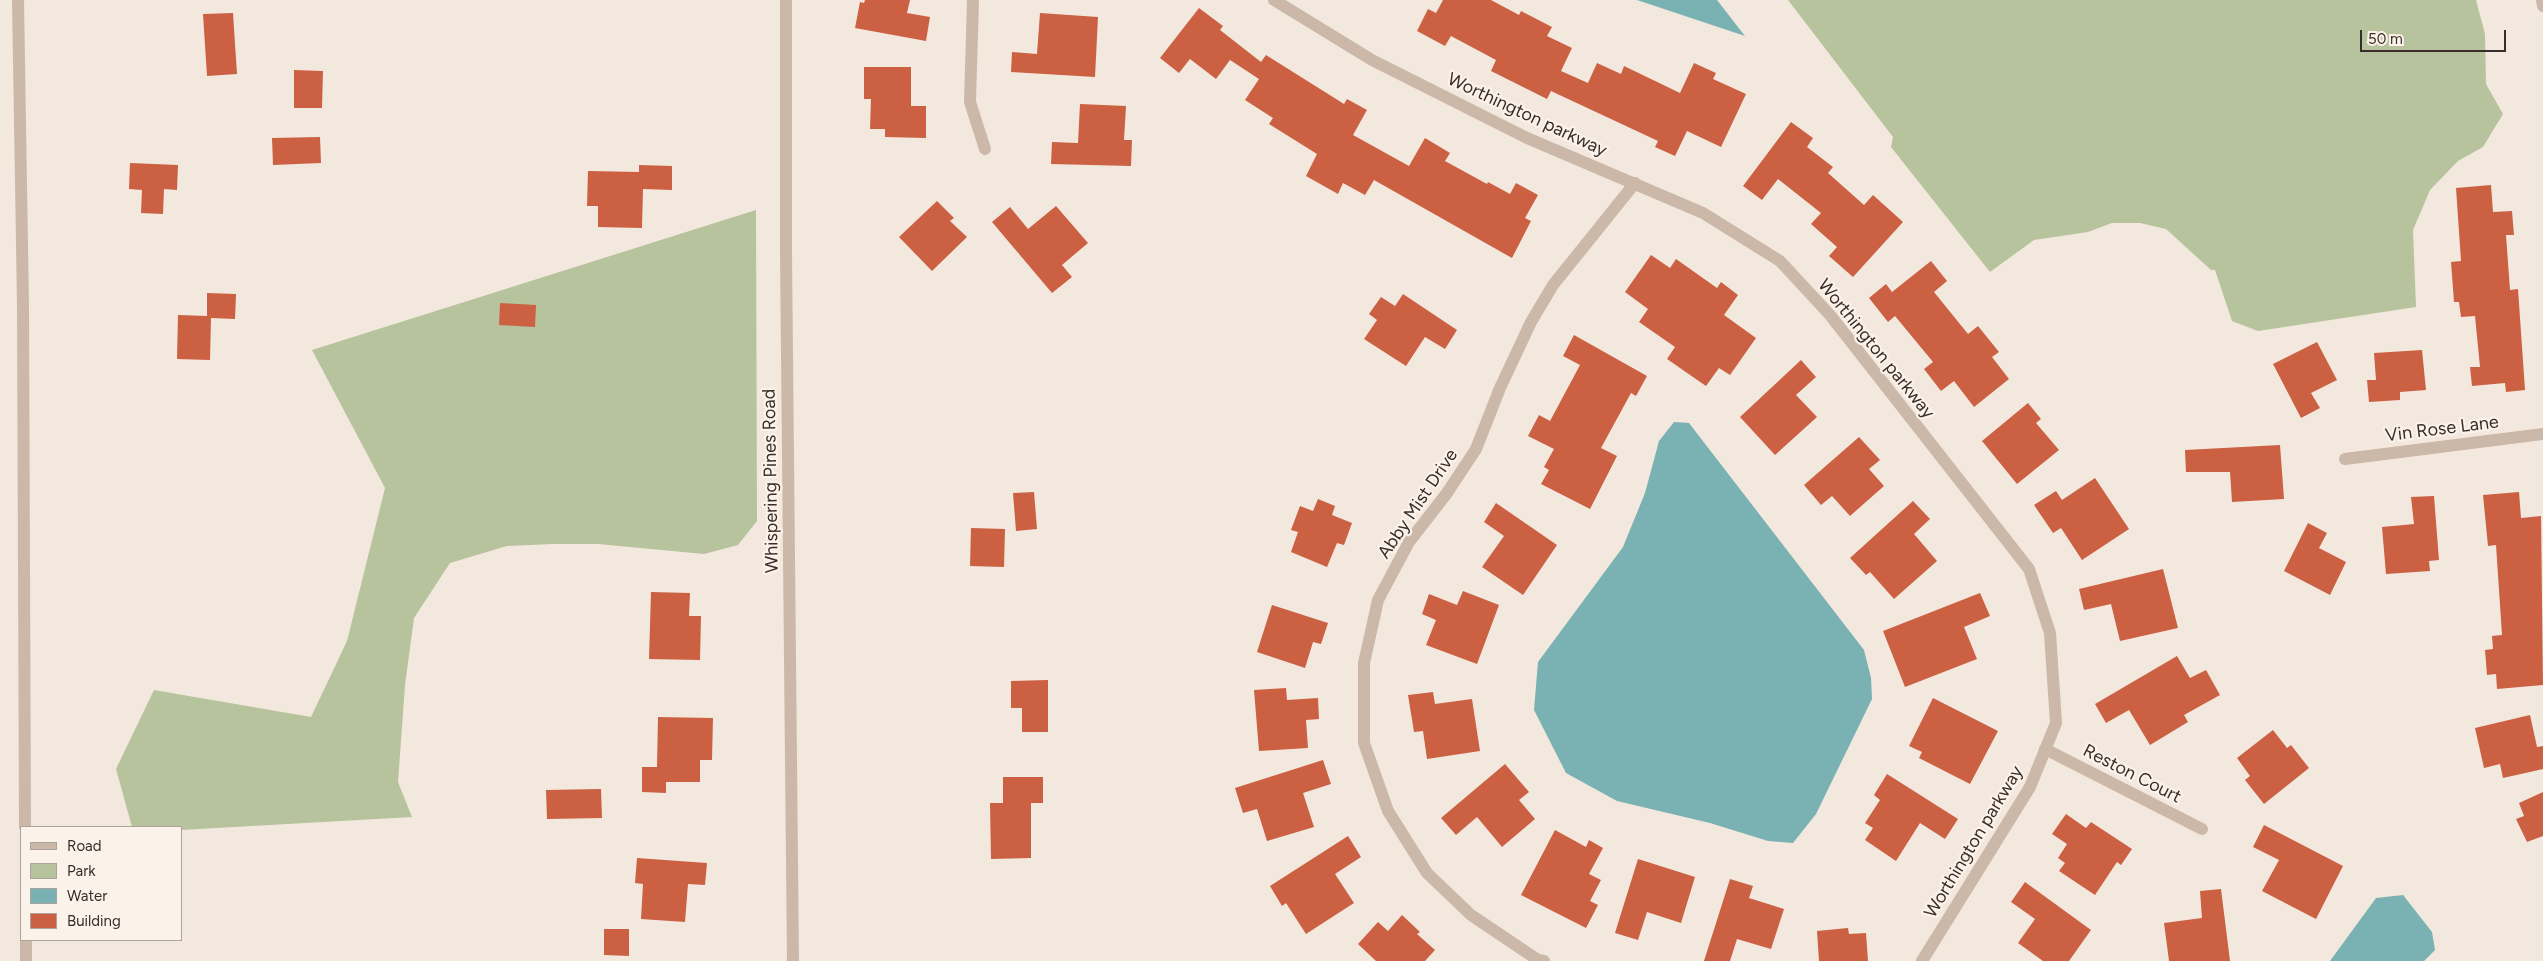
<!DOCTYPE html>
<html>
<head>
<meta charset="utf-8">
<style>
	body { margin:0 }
	#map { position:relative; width:2543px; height:961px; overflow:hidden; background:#f3e8dd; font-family:Figtree,sans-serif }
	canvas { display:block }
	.legend { position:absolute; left:20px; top:826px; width:162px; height:115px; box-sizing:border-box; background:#fbf2ea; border:1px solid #ada39d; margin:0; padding:6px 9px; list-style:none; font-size:15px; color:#392d29 }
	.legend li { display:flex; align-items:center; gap:10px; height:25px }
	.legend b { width:25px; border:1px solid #ada39d }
	.scale { position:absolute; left:2360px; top:30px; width:146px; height:22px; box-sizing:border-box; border:2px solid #392d29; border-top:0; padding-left:6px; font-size:15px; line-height:18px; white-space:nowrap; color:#392d29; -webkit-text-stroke:4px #fbf2ea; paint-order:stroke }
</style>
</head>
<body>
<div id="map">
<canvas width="2543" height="961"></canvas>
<ul class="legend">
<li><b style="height:6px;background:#ccb8a8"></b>Road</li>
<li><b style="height:14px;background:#b7c39c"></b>Park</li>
<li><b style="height:14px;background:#7ab1b2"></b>Water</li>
<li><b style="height:14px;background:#cb6043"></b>Building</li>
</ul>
<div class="scale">50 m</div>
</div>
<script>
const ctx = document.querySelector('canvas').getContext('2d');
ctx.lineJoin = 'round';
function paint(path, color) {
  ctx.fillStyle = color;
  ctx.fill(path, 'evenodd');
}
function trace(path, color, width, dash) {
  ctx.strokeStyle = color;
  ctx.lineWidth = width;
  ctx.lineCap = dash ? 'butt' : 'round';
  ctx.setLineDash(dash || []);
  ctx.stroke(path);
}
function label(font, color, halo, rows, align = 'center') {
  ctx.font = font + ' Figtree,sans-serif';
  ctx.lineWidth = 4.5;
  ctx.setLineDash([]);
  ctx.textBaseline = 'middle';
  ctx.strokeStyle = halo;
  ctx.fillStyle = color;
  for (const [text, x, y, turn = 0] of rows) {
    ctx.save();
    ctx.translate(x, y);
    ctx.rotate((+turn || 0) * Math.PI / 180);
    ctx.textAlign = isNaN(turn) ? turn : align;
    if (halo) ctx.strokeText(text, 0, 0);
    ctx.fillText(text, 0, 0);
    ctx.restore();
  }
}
paint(new Path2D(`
	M1788,0H2476L2485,34L2486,84L2503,114L2483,147L2458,161L2430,190L2413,230L2416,307L2258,331L2232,321L2215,270H2211L2166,229L2140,223H2112L2088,232L2034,240L1990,272L1891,147L1893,137Z
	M756,210L757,521L738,545L704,554L598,544H553L507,546L450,563L414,618L405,685L398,782L412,817L181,830V827H132L116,769L154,690L311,717L347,641L385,488L312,350Z`), '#b7c39c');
paint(new Path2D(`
	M1637,0H1717L1745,36Z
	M1674,422L1689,423L1864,650L1871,678L1872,699L1816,814L1793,843L1768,841L1710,823L1617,801L1566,773L1534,710L1538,662L1623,547L1645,493L1659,441Z
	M2403,895L2432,932L2435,950L2424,961H2330L2376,898Z`), '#7ab1b2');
paint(new Path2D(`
	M865,0H910L907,13L930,17L926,41L855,28L860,2L864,3Z
	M1443,0H1491L1519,15L1521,11L1552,27L1547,36L1572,48L1561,71L1588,83L1597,63L1621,74L1624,66L1680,93L1694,63L1716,73L1713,79L1746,94L1721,147L1687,131L1675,156L1655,147L1658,141L1551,91L1547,99L1491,71L1496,60L1451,36L1445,46L1417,31L1428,9L1436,13Z
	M1199,8L1223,26L1220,30L1261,62L1266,55L1344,104L1347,99L1367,110L1353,135L1409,166L1425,138L1450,153L1445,161L1487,184L1488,182L1510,194L1516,183L1538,195L1525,218L1531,221L1512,258L1374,180L1365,195L1343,183L1338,194L1306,176L1317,154L1269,124L1273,118L1245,100L1259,79L1230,60L1216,79L1190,59L1179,73L1160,58Z
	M233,13L237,74L207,76L203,14Z
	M1040,13L1098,17L1095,77L1011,72L1012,52L1037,54Z
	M864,67H911V106H926V138L885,137V129H870L871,99H864Z
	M294,70L323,71L322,108H294Z
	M1080,104L1126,106L1124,140H1132L1131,166L1051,164L1052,142L1078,143Z
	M1791,122L1813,138L1807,147L1833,167L1828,173L1864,205L1873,195L1903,222L1853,277L1829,256L1837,247L1811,224L1821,213L1778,179L1762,200L1743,186Z
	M320,137L321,163L273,165L272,138Z
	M130,163L178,165L177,190L164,189L163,214L141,213L142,190L129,189Z
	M639,165L672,166V190L643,189L642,228L598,227V206H587L588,171L639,172Z
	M2491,185L2493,212L2512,211L2514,235H2506L2510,290L2518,289L2525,390L2506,392L2505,383L2472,386L2470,367H2480L2475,316L2461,317L2459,302H2454L2451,262L2461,261L2456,188Z
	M937,201L954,218L950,221L967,237L932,271L899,237Z
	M1056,206L1088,243L1062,265L1072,277L1052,293L992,222L1010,207L1028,229Z
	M1651,255L1670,268L1676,259L1717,288L1721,282L1738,295L1724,315L1756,338L1730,375L1719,368L1706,386L1667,359L1675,347L1639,322L1648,309L1625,292Z
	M1931,261L1947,281L1934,292L1968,334L1978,326L1999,352L1992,357L2009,379L1974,407L1954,381L1941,391L1924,369L1933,362L1895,316L1888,322L1869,298L1886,284L1892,292Z
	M207,293L236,294L235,319L211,318L210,360L177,359L178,315L207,316Z
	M1403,294L1457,330L1445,349L1425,337L1406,366L1364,339L1377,320L1369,314L1381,297L1395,306Z
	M500,303L536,305L535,327L499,325Z
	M1574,335L1647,376L1636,396L1631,393L1601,448L1617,456L1590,509L1541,484L1549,470L1544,467L1554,449L1528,436L1539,415L1550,421L1580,365L1563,356Z
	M2317,342L2337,380L2311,393L2320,408L2301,418L2273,364Z
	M2422,350L2426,390L2400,392V400L2369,402L2367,380H2376L2374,353Z
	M1801,360L1816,377L1796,395L1817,417L1775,455L1740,417Z
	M2028,403L2041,419L2036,423L2059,450L2017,484L1982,441Z
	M1859,437L1880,460L1869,469L1884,486L1850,516L1832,496L1821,505L1804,485Z
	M2280,445L2284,499L2232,502L2230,472H2186L2185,450Z
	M2095,478L2129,529L2082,560L2061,528L2053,533L2034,505L2056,491L2062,500Z
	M1034,492L1037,529L1016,531L1013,493Z
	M2519,492L2521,518L2541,516L2543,685L2497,689L2496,674L2487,675L2485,650L2493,649L2492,636L2502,635L2496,545L2488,546L2483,495Z
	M2434,496L2439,560L2429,561L2430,571L2386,574L2382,527L2414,524L2411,497Z
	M1318,499L1335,506L1332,515L1352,523L1344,545L1337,543L1327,567L1291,552L1298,532L1291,530L1300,506L1313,511Z
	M1913,501L1930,519L1914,534L1937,561L1894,599L1870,572L1866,575L1850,558Z
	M1496,503L1557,545L1523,595L1482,567L1504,536L1484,522Z
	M2308,523L2327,533L2319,548L2346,562L2330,595L2284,571Z
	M971,528L1005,529L1004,567L970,566Z
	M2163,569L2178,628L2120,641L2111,604L2084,610L2079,589Z
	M1463,591L1499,605L1477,664L1426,645L1436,620L1422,614L1429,594L1457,605Z
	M651,592L690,593L689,616H701L700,660L649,659Z
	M1980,593L1990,616L1964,627L1977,659L1905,687L1883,631Z
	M1272,605L1328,623L1321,644L1313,642L1305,668L1257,652Z
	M2177,656L2190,678L2206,670L2220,695L2184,715L2188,722L2150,745L2129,710L2106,723L2095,704Z
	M1048,680V732H1022V708H1011V681Z
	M1286,688L1287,700L1318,698L1319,719L1306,720L1308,748L1259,751L1254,690Z
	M1433,692L1435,704L1472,699L1480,751L1427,759L1423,731L1414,732L1408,695Z
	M1933,698L1998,731L1970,784L1919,758L1922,752L1909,746Z
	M2530,715L2537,747L2543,746V769L2503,778L2500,764L2484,768L2475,728Z
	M658,717L713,718L712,760H700V782H666V793L642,792V767H657Z
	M2273,730L2287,748L2291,745L2309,768L2264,804L2245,780L2250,776L2237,758Z
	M1323,760L1331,784L1303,793L1314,827L1267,841L1257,809L1243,813L1235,788Z
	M1505,764L1529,792L1519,800L1535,819L1502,847L1477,817L1456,835L1441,818Z
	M1887,774L1958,819L1945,839L1920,823L1896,861L1865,840L1873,828L1865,823L1880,800L1874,795Z
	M1003,777H1043V803H1031V858L991,859L990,803H1003Z
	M601,789L602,818L547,819L546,790Z
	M2543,792V836L2527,842L2516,819L2524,816L2519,803Z
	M2066,814L2086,828L2091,822L2132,849L2121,865L2117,862L2095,895L2059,871L2065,863L2058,858L2067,844L2052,834Z
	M2264,825L2343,866L2316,919L2262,891L2279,860L2253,847Z
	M1555,830L1586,847L1589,840L1603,848L1589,874L1601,880L1590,901L1598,905L1586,928L1521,895Z
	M1348,836L1361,857L1335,874L1354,903L1306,934L1286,903L1282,906L1270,886Z
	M637,858L707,863L705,885L688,884L685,922L641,919L643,884L635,883Z
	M1638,859L1695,877L1681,923L1647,912L1638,940L1615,933Z
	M1730,879L1753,886L1749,898L1784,909L1771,949L1737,939L1730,961H1704Z
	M2025,882L2091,930L2069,961H2043L2018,943L2035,919L2011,902Z
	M2221,889L2230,961H2169L2164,923L2202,918L2200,891Z
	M1402,915L1420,932L1417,934L1435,950L1425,961H1376L1358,944L1378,922L1388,931Z
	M1848,928L1849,934L1866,933L1868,961H1819L1817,931Z
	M604,929H629V956L604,955Z`), '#cb6043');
trace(new Path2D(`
	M18,0L23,306L25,827
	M786,0V253L793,961
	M973,0L970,102L985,149
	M1274,0L1372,60L1527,138L1703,213L1780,261L1830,315L2029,569L2050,633L2056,723L2030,787L1922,961
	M2542,0L2543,6
	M2345,459L2543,434
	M2045,749L2202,829
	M26,940V961
	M1544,961L1538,960L1471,915L1427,873L1388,811L1364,743V663L1378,600L1409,542L1447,493L1476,449L1500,388L1531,322L1553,285L1635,183`), '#ccb8a8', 12);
label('18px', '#392d29', '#fbf2ea', [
	["Worthington parkway",1527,115,25],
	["Worthington parkway",1876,349,51],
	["Vin Rose Lane",2442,429,-7],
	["Whispering Pines Road",771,481,-91],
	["Abby Mist Drive",1418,504,-56],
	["Reston Court",2132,774,27],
	["Worthington parkway",1974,842,-59]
]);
</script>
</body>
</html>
